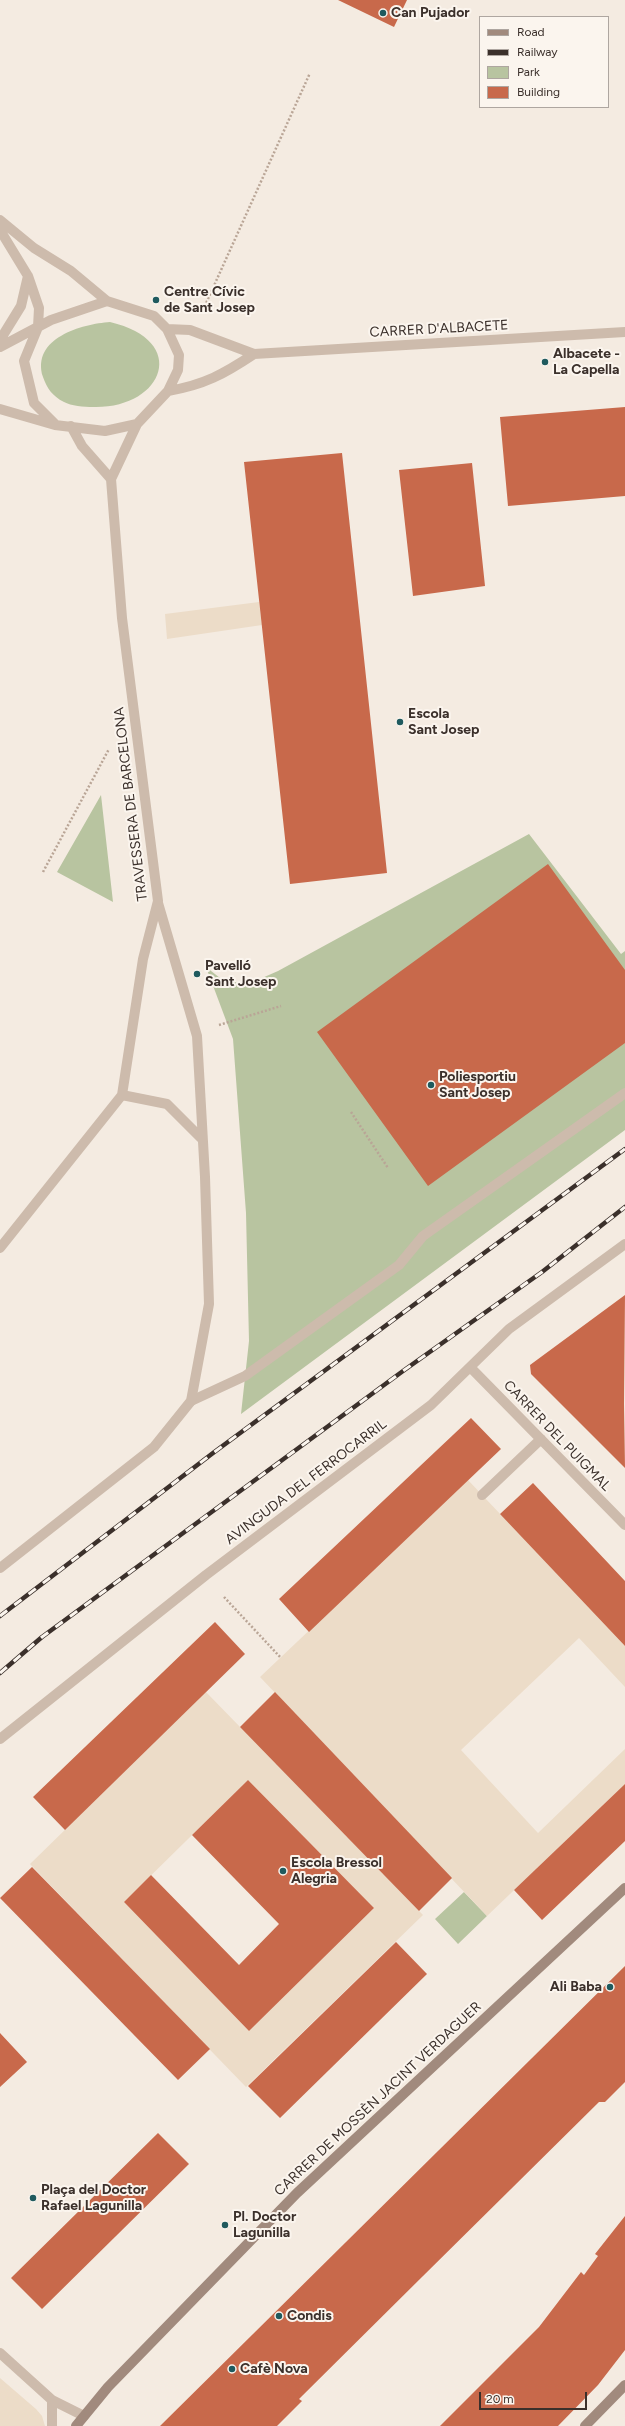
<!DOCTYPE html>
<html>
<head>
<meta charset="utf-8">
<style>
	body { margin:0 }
	#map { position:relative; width:625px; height:2426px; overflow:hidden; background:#f4ebe1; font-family:Figtree,sans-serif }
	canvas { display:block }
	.legend { position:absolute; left:479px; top:16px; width:130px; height:92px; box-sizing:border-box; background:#fbf5ee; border:1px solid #aea6a0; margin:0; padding:5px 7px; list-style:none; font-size:12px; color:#3b302b }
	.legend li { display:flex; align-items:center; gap:8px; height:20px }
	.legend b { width:20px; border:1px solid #aea6a0 }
	.scale { position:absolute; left:479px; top:2392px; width:108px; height:18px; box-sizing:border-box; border:2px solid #3b302b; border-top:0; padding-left:5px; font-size:12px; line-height:14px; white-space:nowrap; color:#3b302b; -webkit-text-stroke:3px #fbf5ee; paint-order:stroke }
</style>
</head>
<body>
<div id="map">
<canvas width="625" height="2426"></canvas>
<ul class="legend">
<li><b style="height:5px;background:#a18a7d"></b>Road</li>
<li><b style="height:5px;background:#3b302b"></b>Railway</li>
<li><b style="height:11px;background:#b8c4a0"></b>Park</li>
<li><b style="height:11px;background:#c8694b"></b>Building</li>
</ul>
<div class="scale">20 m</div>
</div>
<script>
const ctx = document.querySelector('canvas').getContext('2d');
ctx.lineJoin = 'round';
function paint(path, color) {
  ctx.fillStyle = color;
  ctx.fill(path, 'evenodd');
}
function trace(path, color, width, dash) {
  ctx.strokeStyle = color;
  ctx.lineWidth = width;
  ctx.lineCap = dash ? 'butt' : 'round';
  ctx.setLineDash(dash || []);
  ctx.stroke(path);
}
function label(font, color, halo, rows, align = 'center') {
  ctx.font = font + ' Figtree,sans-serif';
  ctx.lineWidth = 4;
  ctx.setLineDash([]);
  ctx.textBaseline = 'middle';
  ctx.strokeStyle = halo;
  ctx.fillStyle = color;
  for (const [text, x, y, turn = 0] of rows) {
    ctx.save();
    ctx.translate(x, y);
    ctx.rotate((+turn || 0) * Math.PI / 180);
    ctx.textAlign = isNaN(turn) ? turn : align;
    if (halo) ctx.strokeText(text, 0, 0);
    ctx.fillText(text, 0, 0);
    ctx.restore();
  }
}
paint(new Path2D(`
	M110,322C191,341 163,409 93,407C84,407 71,406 64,402C52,396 47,388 43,377C31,338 82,324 110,322Z
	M101,795L113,902L57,872Z
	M529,834L621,954L625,951V1130L241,1414L249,1341L246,1213L233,1039L206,967L220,978L246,985L278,971Z
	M464,1892L487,1916L458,1944L435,1919Z`), '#b8c4a0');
paint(new Path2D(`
	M259,602L262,625L167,639L165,614Z
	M468,1480L625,1646V1687L579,1638L461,1750L538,1833L625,1749V1784L487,1916L260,1677Z
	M206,1692L423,1915L246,2087L30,1864ZM248,1780L374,1908L249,2031L124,1902Z
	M0,2378L36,2409L42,2416L45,2426H0Z`), '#ecdcc8');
paint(new Path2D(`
	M338,0H407L394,27Z
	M625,407V496L508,506L500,417Z
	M342,453L387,873L290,884L244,462Z
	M472,463L485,586L413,596L399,470Z
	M548,864L625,970V1043L428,1186L317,1032Z
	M625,1295L624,1404L625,1468L531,1374L530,1365Z
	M471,1418L501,1449L309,1632L279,1599Z
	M533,1483L625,1581V1646L500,1514Z
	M215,1622L245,1654L65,1830L33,1797Z
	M275,1692L452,1878L419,1911L240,1727Z
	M248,1780L374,1908L249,2031L124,1902L151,1875L239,1965L279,1924L192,1835Z
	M625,1784V1841L542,1920L514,1890Z
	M32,1867L210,2049L178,2080L0,1898Z
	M396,1942L427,1974L280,2118L248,2086Z
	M625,1966V2082L605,2102H599L423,2276L299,2399L302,2401L277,2426H160Z
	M0,2033L27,2062L0,2087Z
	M158,2133L189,2164L42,2309L11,2278Z
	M625,2216V2350L598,2385L558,2426H440L539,2327L581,2272L584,2275L598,2256L595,2254Z`), '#c8694b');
trace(new Path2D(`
	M203,310L310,73
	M43,872L109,749
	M219,1025L281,1006
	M351,1112L388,1168
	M224,1597L281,1658`), '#b9a596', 2.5, [2, 2]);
trace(new Path2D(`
	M191,1401L245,1376L399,1265L423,1236L625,1093`), '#cdbbac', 10);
trace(new Path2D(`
	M0,220L34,248L71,271L107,301
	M0,230L28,276L39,308L38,327L24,361L34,403L55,424
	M167,329L190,330L254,354L625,332
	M0,340L21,306L28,276
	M0,347L51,320L107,301L154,316L167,329L179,355L178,370L168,391L137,424L105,431L55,425L0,409
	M168,391C204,385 224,374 254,354
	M71,426L82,446L111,479
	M122,1095L167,1104L201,1138
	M0,1248L122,1095L143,959L158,901L122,618L111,479L137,424
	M470,1367L625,1525
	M482,1495L541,1439
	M0,1568L154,1447L191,1401L209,1304L205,1177L197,1036L158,903
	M0,1739L206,1575L431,1405L509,1329L625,1244
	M0,2353L52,2400L84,2416
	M52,2400V2426`), '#cdbbac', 10);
trace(new Path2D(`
	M76,2426L108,2387L297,2193L625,1888
	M585,2426L625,2385`), '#a18a7d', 10);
const rail = new Path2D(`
	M0,1616L213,1453L625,1149
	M0,1673L42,1637L403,1371L542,1272L625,1207`);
trace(rail, '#3b302b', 4.5);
trace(rail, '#fbf5ee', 3, [9]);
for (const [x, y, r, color] of [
	[383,13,4,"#1f5a5e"],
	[156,300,4,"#1f5a5e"],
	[545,362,4,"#1f5a5e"],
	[400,722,4,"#1f5a5e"],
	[197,974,4,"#1f5a5e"],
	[431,1085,4,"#1f5a5e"],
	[283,1871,4,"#1f5a5e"],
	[610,1987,4,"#1f5a5e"],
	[33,2198,4,"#1f5a5e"],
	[225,2225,4,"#1f5a5e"],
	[279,2316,4,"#1f5a5e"],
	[232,2369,4,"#1f5a5e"]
]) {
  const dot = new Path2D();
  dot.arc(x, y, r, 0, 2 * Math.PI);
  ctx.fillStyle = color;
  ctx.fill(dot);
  trace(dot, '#fbf5ee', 1.5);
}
label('bold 14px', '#3b302b', '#fbf5ee', [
	["Can Pujador",391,13],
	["Centre Cívic",164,292],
	["de Sant Josep",164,308],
	["Albacete -",553,354],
	["La Capella",553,370],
	["Escola",408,714],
	["Sant Josep",408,730],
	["Pavelló",205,966],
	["Sant Josep",205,982],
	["Poliesportiu",439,1077],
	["Sant Josep",439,1093],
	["Escola Bressol",291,1863],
	["Alegria",291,1879],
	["Ali Baba",602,1987,"right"],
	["Plaça del Doctor",41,2190],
	["Rafael Lagunilla",41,2206],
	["Pl. Doctor",233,2217],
	["Lagunilla",233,2233],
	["Condis",287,2316],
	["Cafè Nova",240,2369]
], 'left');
label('14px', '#3b302b', '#fbf5ee', [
	["CARRER D'ALBACETE",439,329,-3],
	["TRAVESSERA DE BARCELONA",131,804,-97],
	["CARRER DEL PUIGMAL",557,1436,46],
	["AVINGUDA DEL FERROCARRIL",306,1482,-37],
	["CARRER DE MOSSÈN JACINT VERDAGUER",378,2099,-43]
]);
</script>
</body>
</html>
